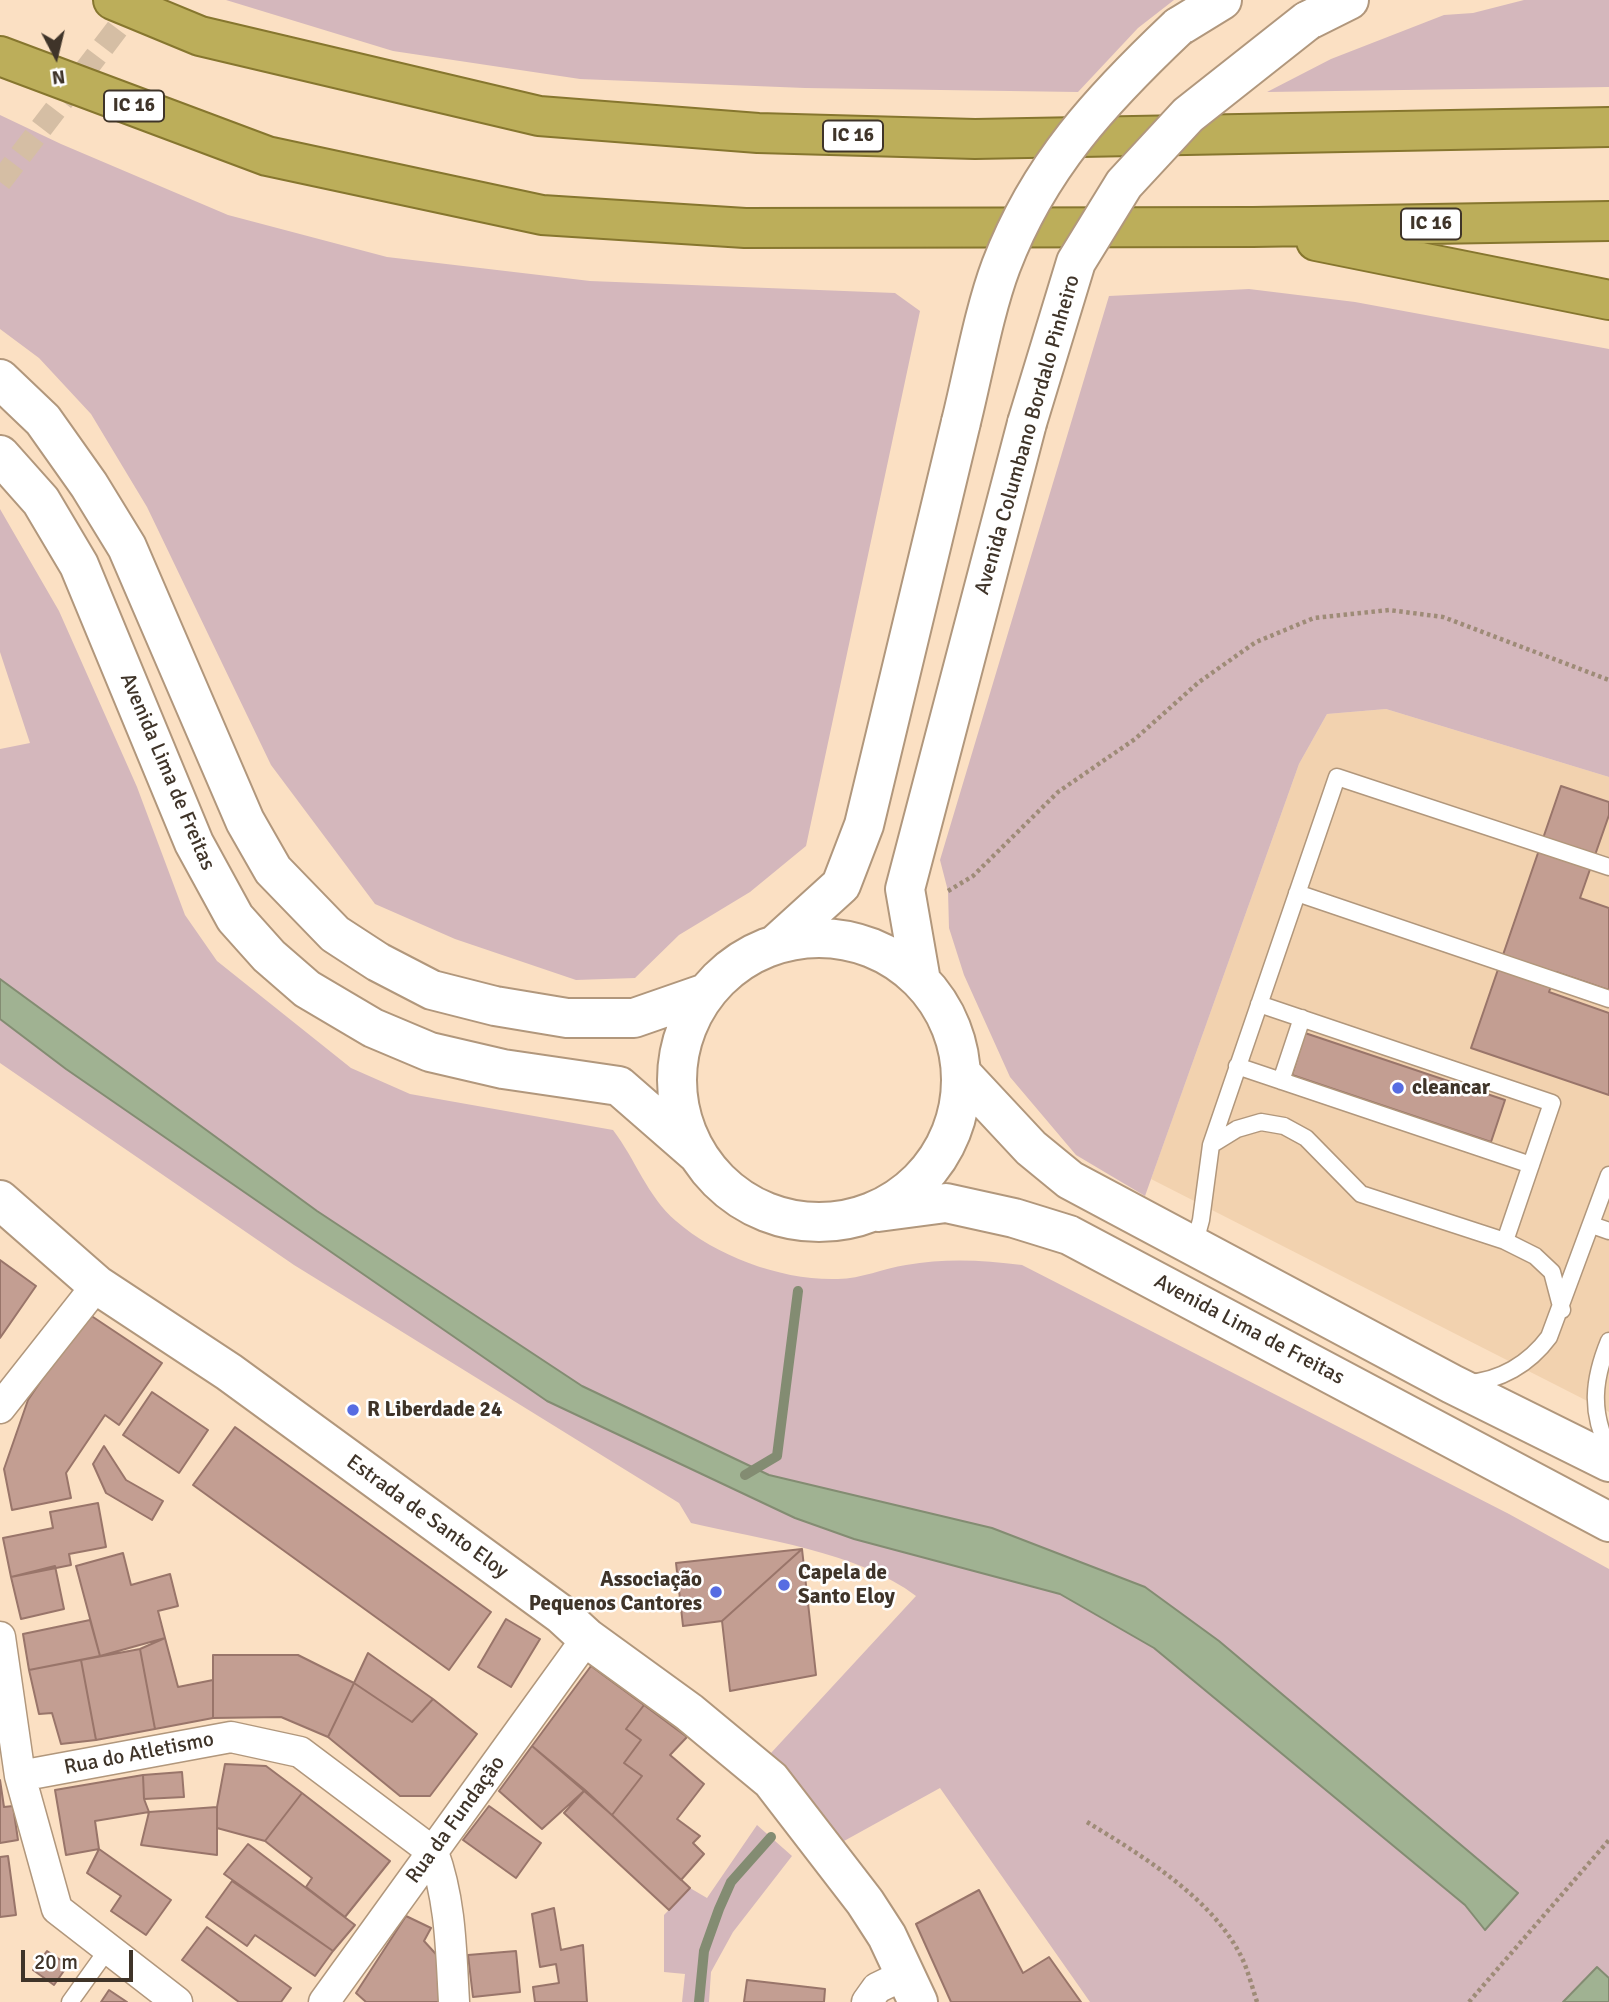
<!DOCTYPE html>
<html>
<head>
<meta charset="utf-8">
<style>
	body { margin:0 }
	#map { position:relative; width:1609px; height:2002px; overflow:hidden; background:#fbe0c3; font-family:Signika,sans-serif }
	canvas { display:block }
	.north { position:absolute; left:21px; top:21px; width:70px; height:70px; -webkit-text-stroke:5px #fff; paint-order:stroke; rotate:173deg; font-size:19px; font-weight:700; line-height:28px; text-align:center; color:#3f3429 }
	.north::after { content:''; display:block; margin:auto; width:24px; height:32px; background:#3f3429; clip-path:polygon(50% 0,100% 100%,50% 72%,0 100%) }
	.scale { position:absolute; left:21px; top:1950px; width:112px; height:32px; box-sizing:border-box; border:4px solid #3f3429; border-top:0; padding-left:9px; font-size:21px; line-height:24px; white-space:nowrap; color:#3f3429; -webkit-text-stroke:5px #fff; paint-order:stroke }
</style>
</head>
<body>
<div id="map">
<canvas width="1609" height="2002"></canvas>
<div class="north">N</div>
<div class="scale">20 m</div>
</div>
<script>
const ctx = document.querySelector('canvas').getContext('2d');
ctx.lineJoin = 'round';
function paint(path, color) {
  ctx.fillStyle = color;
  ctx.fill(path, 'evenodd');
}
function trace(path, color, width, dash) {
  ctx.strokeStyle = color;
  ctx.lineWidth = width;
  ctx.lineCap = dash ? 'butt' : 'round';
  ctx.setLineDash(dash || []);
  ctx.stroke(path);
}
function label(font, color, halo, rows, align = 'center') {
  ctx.font = font + ' Signika,sans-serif';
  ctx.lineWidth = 5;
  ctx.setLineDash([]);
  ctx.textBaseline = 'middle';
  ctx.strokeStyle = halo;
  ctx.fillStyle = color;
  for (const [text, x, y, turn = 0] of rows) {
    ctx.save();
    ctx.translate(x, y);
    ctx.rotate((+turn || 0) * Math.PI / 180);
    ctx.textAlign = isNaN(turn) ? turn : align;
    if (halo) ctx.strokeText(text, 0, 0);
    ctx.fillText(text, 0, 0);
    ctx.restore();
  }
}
paint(new Path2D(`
	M1386,709L1609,777V1412L1151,1179L1299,764L1327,714Z`), '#f2d2af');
paint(new Path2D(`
	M226,0H1174L1138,28L1078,92L805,88L580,79L393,51Z
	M1524,0H1609V87L1267,92L1331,59L1444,15L1473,13Z
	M0,115L61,144L228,215L387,257L590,281L895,293L920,311L806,846L750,892L679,935L635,978L576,980L455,939L375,904L271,765L147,507L91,414L39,358L0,329Z
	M1249,289L1355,302L1609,349V777L1386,709L1327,714L1299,764L1145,1196L1076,1155L1010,1077L964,975L949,928L948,891L940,860L1109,296Z
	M0,509L59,611L137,787L185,915L217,961L351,1068L410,1094L613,1130C636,1160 647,1196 676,1221C717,1257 784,1281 838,1279C861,1279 884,1268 906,1265C946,1258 982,1260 1022,1265L1509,1514L1609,1569V2002H1090L940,1788L844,1841L771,1753L916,1596C859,1552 760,1539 691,1523L679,1503L294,1265L0,1063V749L30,743L0,652Z
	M757,1825L792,1856L733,1932L711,1972L709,2002H682L685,1974L664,1972V1915L690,1888L707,1898Z`), '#d4b7bc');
const water = new Path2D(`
	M0,979L317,1211L582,1386L769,1475L992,1528L1145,1587L1219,1641L1518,1893L1485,1930L1465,1905L1154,1648L1060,1594L854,1539L795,1518L547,1401L66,1069L0,1019Z
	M1597,1967L1609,1978V2002H1563Z`);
paint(water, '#a0b292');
trace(water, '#838c72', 2);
trace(new Path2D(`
	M745,1475L777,1456L798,1291
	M699,2002L704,1951L719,1909L731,1882L771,1837`), '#838c72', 10);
const building = new Path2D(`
	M1561,786L1609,802V815L1580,898L1609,908V990L1556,972L1549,992L1609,1013V1095L1471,1048Z
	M1305,1033L1505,1100L1491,1142L1292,1075Z
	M0,1260L36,1286L0,1338Z
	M87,1313L162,1363L119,1425L105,1415L66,1473L71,1498L12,1510L4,1469L28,1400Z
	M152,1392L208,1430L179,1473L123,1435Z
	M235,1427L491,1612L449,1670L193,1485Z
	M104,1446L126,1480L163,1501L152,1520L106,1493L93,1464Z
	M98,1503L106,1547L69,1554L71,1565L11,1577L3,1538L53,1528L50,1512Z
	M802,1549L816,1675L730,1691L722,1621Z
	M802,1549L722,1621L683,1626L676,1563Z
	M123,1553L131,1585L170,1574L178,1606L158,1611L165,1638L100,1656L76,1566Z
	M55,1566L64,1609L21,1619L11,1577Z
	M506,1619L540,1639L511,1687L478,1667Z
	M90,1620L100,1656L29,1670L23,1634Z
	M165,1638L178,1687L213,1680V1718L155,1729L140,1649Z
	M140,1649L155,1729L96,1740L81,1660Z
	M368,1653L433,1699L412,1722L354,1683Z
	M213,1655H298L354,1683L328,1737L281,1717L213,1718Z
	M81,1660L96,1740L61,1744L52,1713L39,1714L29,1670Z
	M591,1666L644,1705L626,1729L641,1740L624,1763L642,1776L612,1815L532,1746Z
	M354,1683L412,1722L433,1699L477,1734L430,1796H400L328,1737Z
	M644,1705L687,1737L670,1755L704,1784L677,1819L700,1836L693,1843L704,1854L681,1880L612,1815L642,1776L624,1763L641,1740L626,1729Z
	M532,1746L585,1790L542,1829L499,1791Z
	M225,1764L266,1766L302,1793L265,1841L217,1828V1807Z
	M182,1772L184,1797L144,1799L143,1775Z
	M143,1775L144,1799L149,1812L95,1821L99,1849L66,1855L55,1790Z
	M0,1780L4,1807L13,1806L18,1840L0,1843Z
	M585,1790L690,1888L669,1910L564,1813Z
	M302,1793L390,1861L345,1917L306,1887L312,1878L265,1841Z
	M489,1806L541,1843L516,1878L463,1840Z
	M217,1807V1855L141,1845L149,1812Z
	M248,1844L355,1925L333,1951L224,1874Z
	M99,1849L171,1900L146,1935L111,1911L121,1896L87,1873Z
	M8,1856L16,1915L0,1917V1857Z
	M232,1881L333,1951L315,1976L255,1935L247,1946L206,1917Z
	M979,1890L1023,1973L1049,1957L1081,2002H951L916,1924Z
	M554,1908L561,1950L583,1945L587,2002H535L533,1987L559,1983L556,1964L540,1967L532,1914Z
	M406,1916L431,1928L424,1941L444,1963L447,2002H366L356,1993Z
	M207,1927L291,1988L281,2002H239L182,1960Z
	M47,1951L68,1965L54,1985L33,1970Z
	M516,1951L520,1992L473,1997L468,1955Z
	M747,1980L825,1989L824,2002H744Z
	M109,1990L127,2002H101Z`);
paint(building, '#c39e92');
trace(building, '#99756a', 2);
trace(new Path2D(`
	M0,182L139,0`), '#d5bea4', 23, [23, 11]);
const service = new Path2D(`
	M1297,893L1609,999
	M1259,1004L1552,1103L1505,1241
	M1237,1066L1531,1165
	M1281,1081L1302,1018
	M1211,1145L1237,1129L1261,1122L1284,1126L1306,1138L1361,1194L1505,1241L1535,1256L1552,1272L1562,1310
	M1592,1225L1609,1231
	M1194,1246L1201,1220L1211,1145L1337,777L1609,867
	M1609,1341C1593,1380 1590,1412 1609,1450
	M1467,1383C1500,1381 1529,1364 1549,1337L1609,1175
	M70,2002L108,1949`);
const minor = new Path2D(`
	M0,1408L97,1285
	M0,1637L20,1776L57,1909L177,2002
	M20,1776L231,1737L300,1752L433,1852
	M433,1852C451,1901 451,1951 454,2002
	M324,2002L587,1638
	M867,2002L877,1988L906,1974`);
const secondary = new Path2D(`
	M1307,21L1349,0
	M1178,27L1222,0
	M0,379L43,420L89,485L127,547L245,821L273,870L335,934L378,962L432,990L495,1006L567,1018H634L706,993
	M0,455L41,501L79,565L194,843L235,918L269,956L307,989L373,1028L430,1052L503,1069L619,1086L697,1154
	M677 1080a142 142 0 1 1 284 0a142 142 0 1 1-284 0Z
	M776,944L841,885L864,825L961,422
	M921,981L905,889L1027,423
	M961,1073L1031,1148L1070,1180L1452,1384L1609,1462
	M0,1200L97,1285L229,1372L562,1615L587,1638L689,1712L771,1780L865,1902L887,1936L918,2002
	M878,1212L946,1203L1014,1218L1069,1235L1609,1522`);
const trunk = new Path2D(`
	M113,0L200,36L539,116L758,133L975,139L1609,127
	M0,56L267,156L542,215L745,228L1253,227L1609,221
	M1316,241L1609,300`);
trace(service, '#b1977c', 19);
trace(minor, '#b1977c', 33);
trace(secondary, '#b1977c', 42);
trace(trunk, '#86762e', 42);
trace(new Path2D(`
	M948,891L973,876L1058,792L1135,739L1199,682L1256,642L1314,618L1389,610L1443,617L1609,680
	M1087,1822C1141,1855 1211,1897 1241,1956C1248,1970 1252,1987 1257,2002
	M1469,2002L1609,1840`), '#9e8b77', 4.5, [3.5, 3.5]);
trace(service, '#fff', 16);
trace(minor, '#fff', 30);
trace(secondary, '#fff', 38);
trace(trunk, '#bcae5a', 38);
const secondaryBridge = new Path2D(`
	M961,422C973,374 984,311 1001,266C1039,166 1102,99 1178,27
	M1027,423L1076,262L1124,184L1188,115L1307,21`);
trace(secondaryBridge, '#b1977c', 42, []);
trace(secondaryBridge, '#fff', 38);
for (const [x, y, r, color] of [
	[1398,1088,7,"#576ce2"],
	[353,1410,7,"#576ce2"],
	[784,1585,7,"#576ce2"],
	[716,1592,7,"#576ce2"]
]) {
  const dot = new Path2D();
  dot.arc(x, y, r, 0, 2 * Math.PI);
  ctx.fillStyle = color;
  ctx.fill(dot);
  trace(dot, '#fff', 2.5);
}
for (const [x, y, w] of [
	[134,106,60],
	[853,136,60],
	[1431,224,60]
]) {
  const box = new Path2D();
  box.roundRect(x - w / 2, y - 15.5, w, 31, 5);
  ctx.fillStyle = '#fff';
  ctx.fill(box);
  trace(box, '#3f3429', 2);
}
label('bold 19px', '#3f3429', null, [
	["IC 16",134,106],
	["IC 16",853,136],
	["IC 16",1431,224]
]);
label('21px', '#3f3429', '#fff', [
	["Avenida Columbano Bordalo Pinheiro",1028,435,-74],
	["Avenida Lima de Freitas",167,772,67],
	["Avenida Lima de Freitas",1249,1330,28],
	["Estrada de Santo Eloy",427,1517,36],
	["Rua do Atletismo",139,1754,-11],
	["Rua da Fundação",456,1820,-54]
]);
label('bold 21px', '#3f3429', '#fff', [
	["cleancar",1412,1088],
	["R Liberdade 24",367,1410],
	["Capela de",798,1573],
	["Santo Eloy",798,1597],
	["Associação",702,1580,"right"],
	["Pequenos Cantores",702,1604,"right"]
], 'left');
</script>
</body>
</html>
